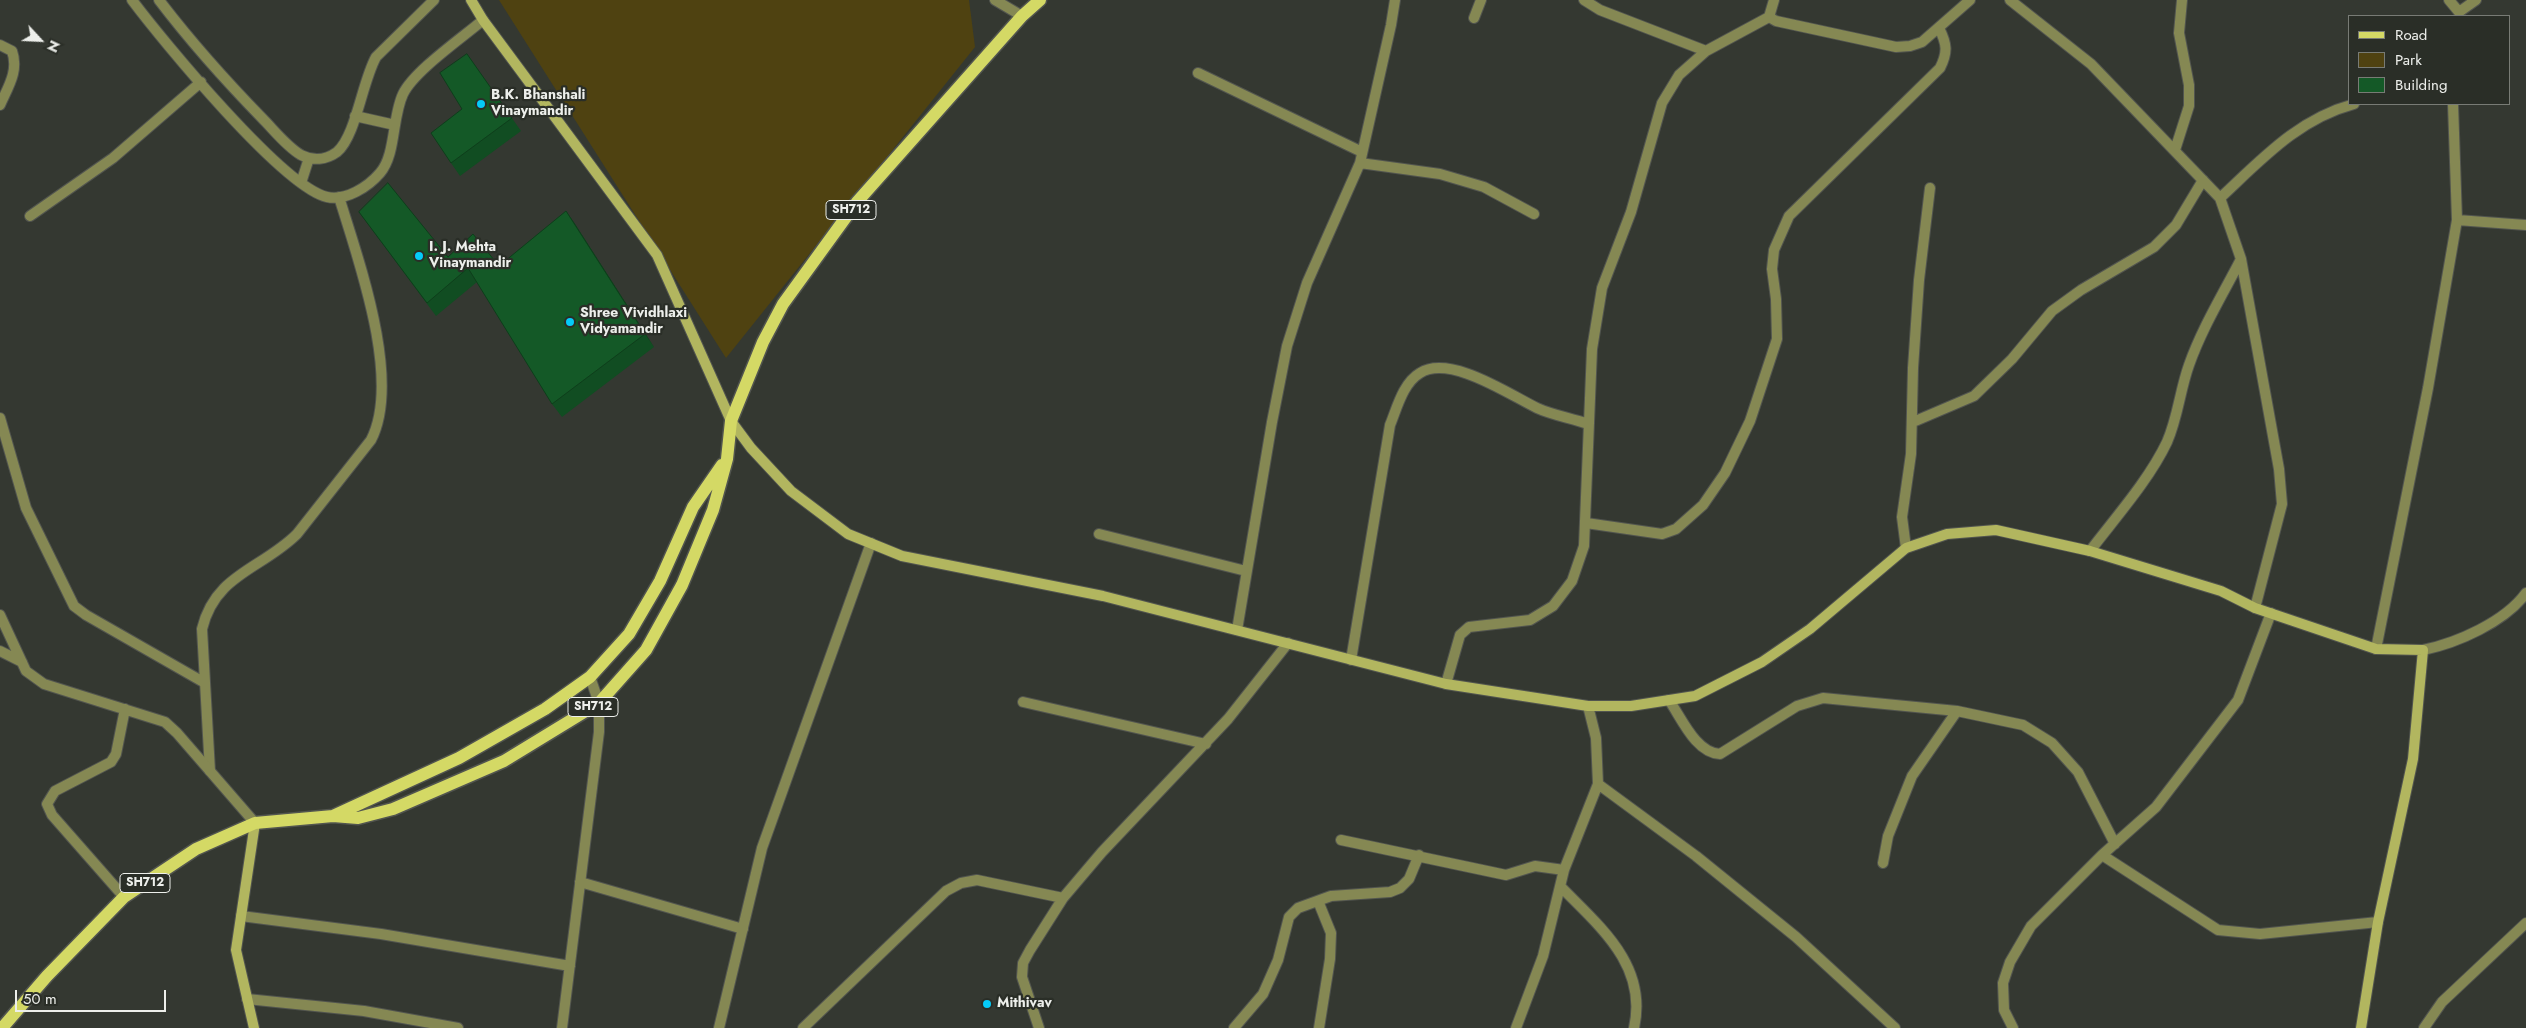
<!DOCTYPE html>
<html>
<head>
<meta charset="utf-8">
<style>
	body { margin:0 }
	#map { position:relative; width:2526px; height:1028px; overflow:hidden; background:#343831; font-family:Jost,sans-serif }
	canvas { display:block }
	.legend { position:absolute; left:2348px; top:15px; width:162px; height:90px; box-sizing:border-box; background:#2a2e27; border:1px solid #787b75; margin:0; padding:6px 9px; list-style:none; font-size:15px; color:#edefeb }
	.legend li { display:flex; align-items:center; gap:10px; height:25px }
	.legend b { width:25px; border:1px solid #787b75 }
	.north { position:absolute; left:15px; top:15px; width:50px; height:50px; -webkit-text-stroke:4px #2a2e27; paint-order:stroke; rotate:115deg; font-size:14px; font-weight:700; line-height:20px; text-align:center; color:#edefeb }
	.north::after { content:''; display:block; margin:auto; width:18px; height:22px; background:#edefeb; clip-path:polygon(50% 0,100% 100%,50% 72%,0 100%) }
	.scale { position:absolute; left:15px; top:990px; width:151px; height:22px; box-sizing:border-box; border:2px solid #edefeb; border-top:0; padding-left:6px; font-size:15px; line-height:18px; white-space:nowrap; color:#edefeb; -webkit-text-stroke:4px #2a2e27; paint-order:stroke }
</style>
</head>
<body>
<div id="map">
<canvas width="2526" height="1028"></canvas>
<ul class="legend">
<li><b style="height:6px;background:#d4d965"></b>Road</li>
<li><b style="height:14px;background:#4f4211"></b>Park</li>
<li><b style="height:14px;background:#145927"></b>Building</li>
</ul>
<div class="north">N</div>
<div class="scale">50 m</div>
</div>
<script>
const ctx = document.querySelector('canvas').getContext('2d');
ctx.lineJoin = 'round';
function paint(path, color) {
  ctx.fillStyle = color;
  ctx.fill(path, 'evenodd');
}
function trace(path, color, width, dash) {
  ctx.strokeStyle = color;
  ctx.lineWidth = width;
  ctx.lineCap = dash ? 'butt' : 'round';
  ctx.setLineDash(dash || []);
  ctx.stroke(path);
}
function label(font, color, halo, rows, align = 'center') {
  ctx.font = font + ' Jost,sans-serif';
  ctx.lineWidth = 4.5;
  ctx.setLineDash([]);
  ctx.textBaseline = 'middle';
  ctx.strokeStyle = halo;
  ctx.fillStyle = color;
  for (const [text, x, y, turn = 0] of rows) {
    ctx.save();
    ctx.translate(x, y);
    ctx.rotate((+turn || 0) * Math.PI / 180);
    ctx.textAlign = isNaN(turn) ? turn : align;
    if (halo) ctx.strokeText(text, 0, 0);
    ctx.fillText(text, 0, 0);
    ctx.restore();
  }
}
paint(new Path2D(`
	M499,0H969L975,47L726,358Z`), '#4f4211');
const lane = new Path2D(`
	M132,0C162,40 283,187 327,197C346,201 368,187 380,173C396,155 392,117 403,94C414,71 462,38 483,20
	M159,0C191,42 226,81 262,118C274,130 286,146 301,155C313,161 326,160 337,152C356,136 362,82 376,57L434,0
	M995,0L1022,16
	M0,45L12,51C19,71 8,87 0,105
	M355,116L395,125
	M301,183L309,158
	M30,216L113,158L201,82
	M0,418L26,508L74,606L86,615L205,683
	M210,771L202,629C215,574 262,569 297,534L371,440C402,380 358,259 339,197`);
const street = new Path2D(`
	M1584,0L1600,10L1706,51
	M2010,0L2091,64L2220,198L2241,259L2279,469L2282,504L2255,608
	M2449,0L2459,12
	M2459,12L2476,0
	M1769,17L1774,0
	M1474,18L1481,0
	M1198,73L1362,152
	M2175,150L2189,106V85L2179,33L2182,0
	M1360,163L1440,174L1484,187L1534,214
	M2220,198C2262,159 2298,119 2354,104
	M2457,220L2526,225
	M1913,422L1974,396L2012,359L2052,311L2081,290L2154,247L2176,225L2203,180
	M1586,523L1662,534L1676,529L1703,505L1725,473L1750,421L1777,339L1776,299L1772,269L1774,250L1789,216L1940,68C1948,52 1947,44 1939,28
	M1099,534L1246,571
	M1906,548L1902,517L1911,454L1913,368L1919,280L1930,188
	M2090,551C2115,518 2149,480 2167,442C2178,417 2180,390 2189,365C2202,328 2223,294 2241,259
	M0,615L26,671L44,684L165,722L177,733L255,823
	M1237,630L1272,422L1287,346L1307,283L1360,163L1391,25L1395,0
	M2376,649L2428,388L2457,220L2453,104
	M2423,650C2457,643 2505,622 2526,593
	M0,651L22,662
	M1351,660L1390,425C1397,408 1403,383 1420,373C1450,354 1510,395 1537,408C1552,415 1571,418 1588,424
	M1446,684L1460,635L1469,627L1530,620L1553,606L1572,581L1584,546L1592,349L1602,288L1631,212L1662,103L1679,75L1706,51L1769,17L1776,21L1896,47L1910,46L1922,42L1970,0
	M1669,700C1682,719 1696,753 1720,754L1797,706L1823,698L1957,711L2023,725L2052,743L2078,772L2115,844
	M1023,702L1206,744
	M1588,706L1596,738L1598,784L1696,856L1796,937L1895,1028
	M1341,840L1506,875L1535,866L1564,870
	M2102,855L2218,930L2260,934L2378,922
	M1883,863L1888,836L1912,776L1957,711
	M580,882L743,929
	M1560,886C1600,927 1648,965 1634,1028
	M124,897L52,815L47,804L55,791L111,762L116,754L125,709
	M1318,901L1331,933L1330,959L1319,1028
	M241,916L381,934L570,966
	M247,999L364,1011L458,1028
	M562,1028L599,732V703L590,677
	M719,1028L762,848L871,543
	M803,1028L946,891L961,883L977,880L1063,898
	M1039,1028L1022,977L1023,963L1030,950L1063,898L1102,852L1228,719L1288,643
	M1234,1028L1263,994L1278,960L1289,917L1298,908L1331,896L1390,892L1400,888L1409,879L1419,855
	M1516,1028L1543,956L1564,870L1598,784
	M2013,1028L2004,1010L2003,983L2010,962L2031,926L2102,855L2156,807L2238,700L2271,613
	M2424,1028L2442,1002L2526,923`);
const secondary = new Path2D(`
	M471,0L483,20L657,255L731,421L751,448L791,491L848,534L902,556L1103,596L1446,684L1588,706H1631L1695,696L1762,662L1810,629L1906,548L1947,534L1996,530L2090,551L2221,591L2255,608L2376,649L2423,650L2413,759L2378,922L2361,1028
	M254,1028L236,950L255,823`);
const primary = new Path2D(`
	M333,816L459,758L545,709L590,677L629,634L660,581L693,507L722,465
	M2,1028L47,976L124,897L196,849L255,823L333,816L358,818L393,809L504,761L599,703L646,650L682,585L713,510L727,459L731,421L763,342L783,304L857,202L1022,16L1040,0`);
trace(lane, '#52554f', 12);
trace(street, '#52554f', 12);
trace(secondary, '#52554f', 12);
trace(primary, '#52554f', 15);
trace(lane, '#858853', 10);
trace(street, '#858853', 10);
trace(secondary, '#b2b65f', 10);
trace(primary, '#d4d965', 12);
paint(new Path2D(`
	M467,54L521,131L460,176L451,163L462,109Z
	M566,211L575,224L654,347L562,417L552,404L477,282L436,316L359,212L448,257L499,266Z`), '#114d22');
paint(new Path2D(`
	M566,211L575,224L654,347L645,334Z`), '#0e3e1b');
const building = new Path2D(`
	M467,54L512,118L451,163L431,133L462,109L440,73Z
	M388,183L448,257L473,234L499,266L566,211L645,334L552,404L468,268L427,303L359,212Z`);
paint(building, '#145927');
trace(building, '#0e3e1b', 1);
for (const [x, y, r, color] of [
	[481,104,5,"#05cbf9"],
	[419,256,5,"#05cbf9"],
	[570,322,5,"#05cbf9"],
	[987,1004,5,"#05cbf9"]
]) {
  const dot = new Path2D();
  dot.arc(x, y, r, 0, 2 * Math.PI);
  ctx.fillStyle = color;
  ctx.fill(dot);
  trace(dot, '#2a2e27', 2);
}
for (const [x, y, w] of [
	[851,210,50],
	[593,707,50],
	[145,883,50]
]) {
  const box = new Path2D();
  box.roundRect(x - w / 2, y - 9.5, w, 19, 4);
  ctx.fillStyle = '#2a2e27';
  ctx.fill(box);
  trace(box, '#edefeb', 1);
}
label('bold 12px', '#edefeb', null, [
	["SH712",851,210],
	["SH712",593,707],
	["SH712",145,883]
]);
label('bold 14px', '#edefeb', '#2a2e27', [
	["B.K. Bhanshali",491,96],
	["Vinaymandir",491,112],
	["I. J. Mehta",429,248],
	["Vinaymandir",429,264],
	["Shree Vividhlaxi",580,314],
	["Vidyamandir",580,330],
	["Mithivav",997,1004]
], 'left');
</script>
</body>
</html>
